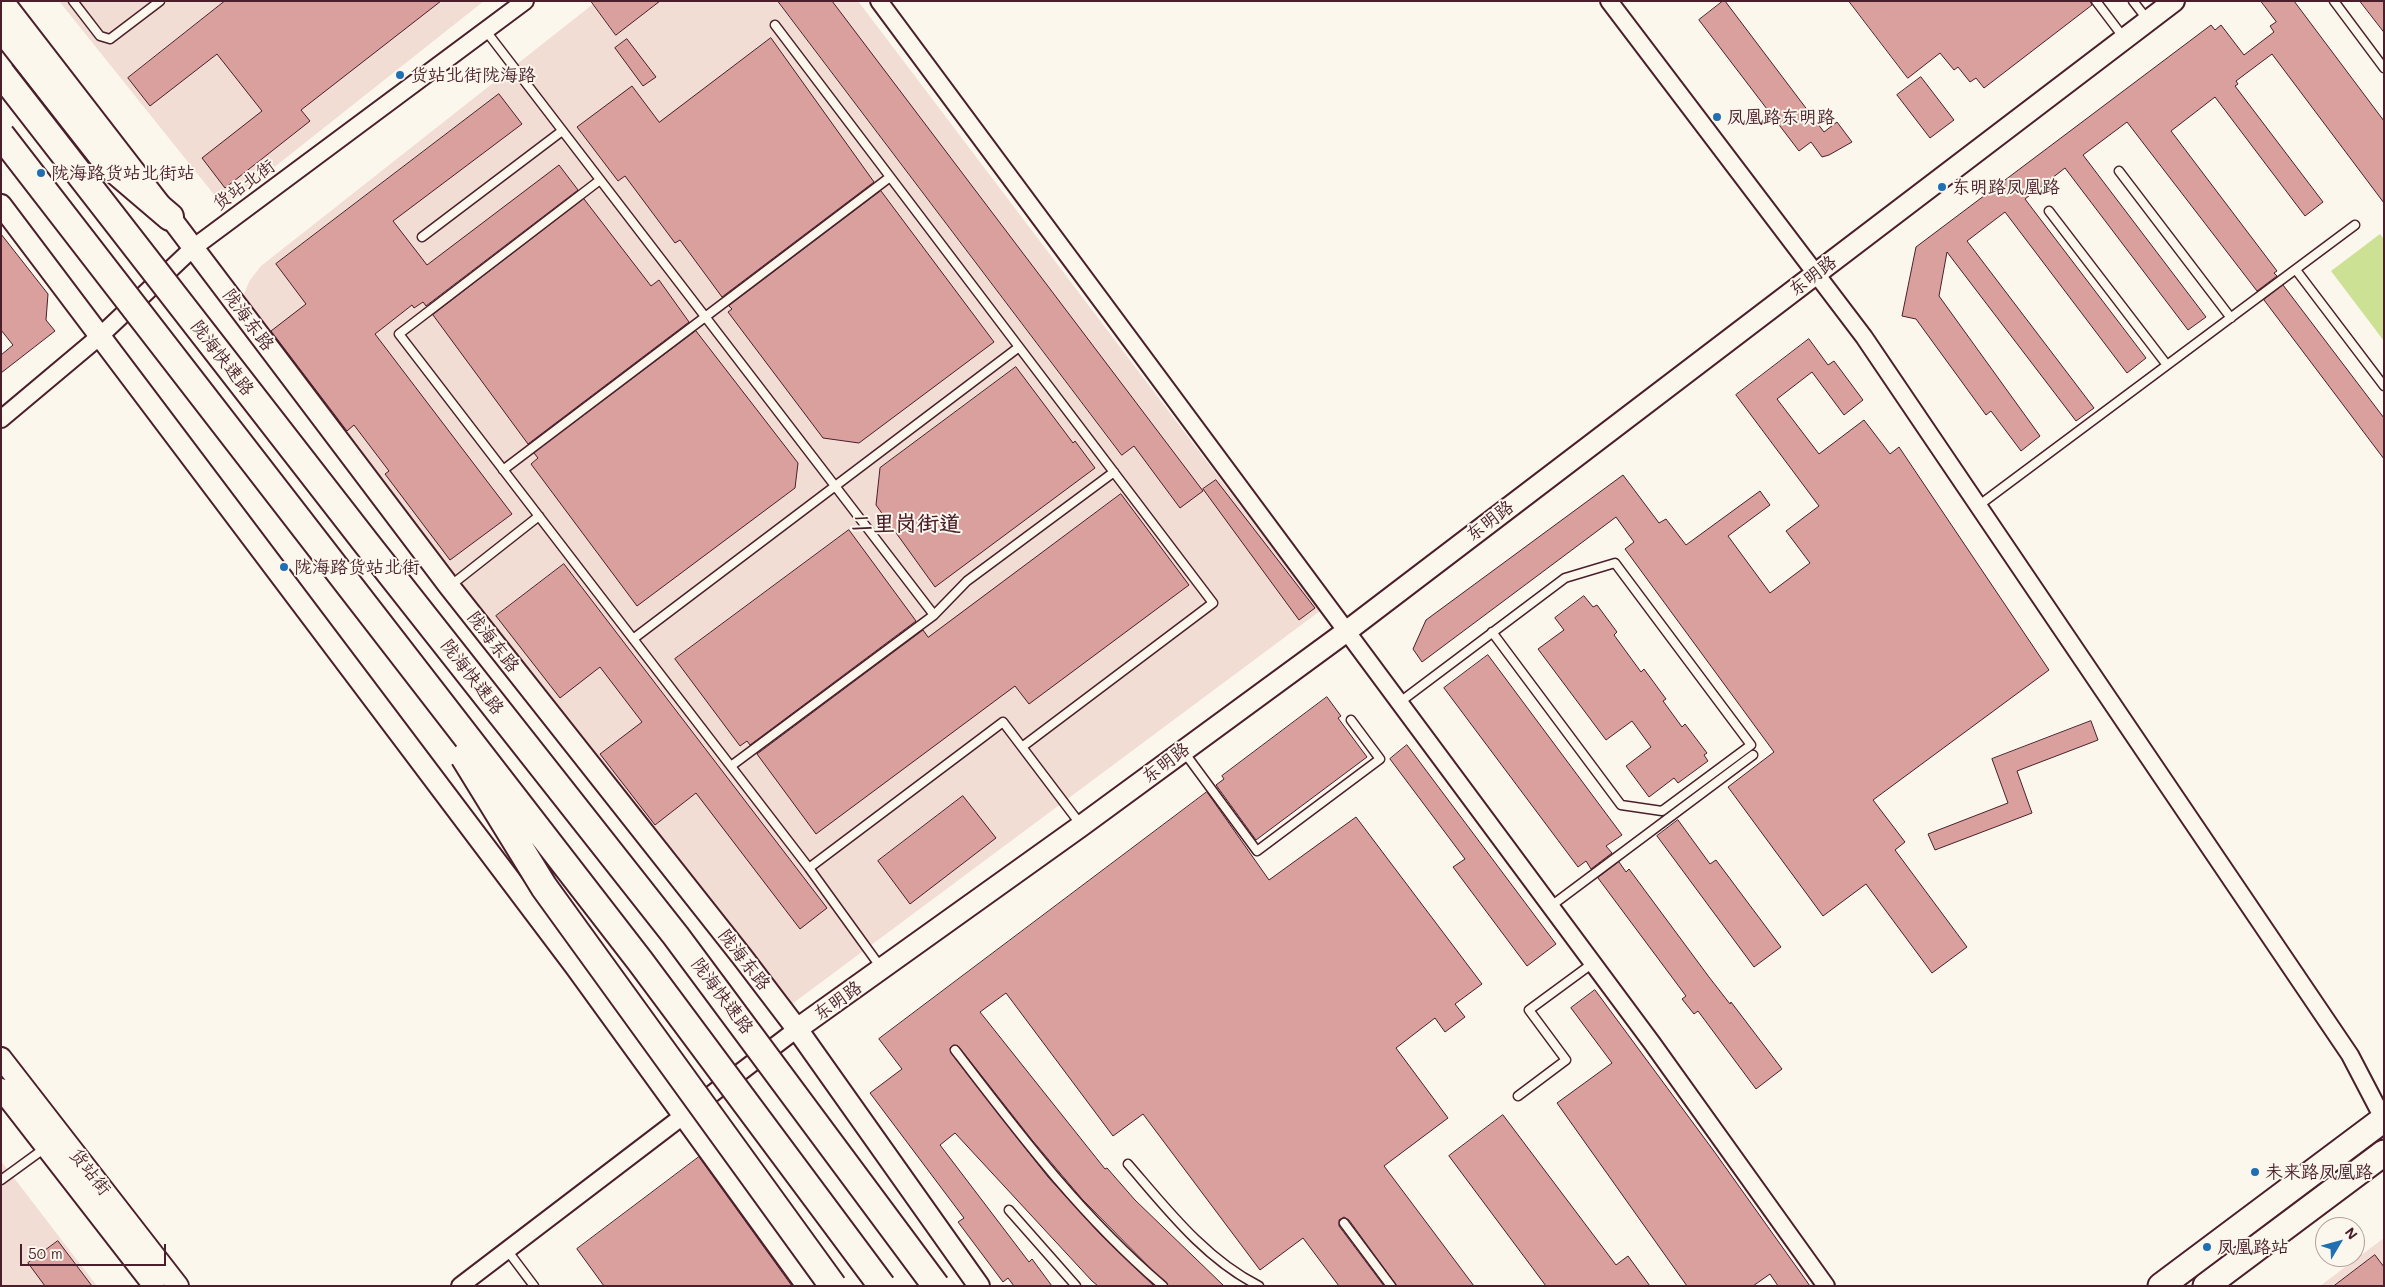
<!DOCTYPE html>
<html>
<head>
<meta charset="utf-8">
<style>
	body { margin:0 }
	#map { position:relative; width:2385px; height:1287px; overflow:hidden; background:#fbf7ec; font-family:Mali,sans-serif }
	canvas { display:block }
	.frame { position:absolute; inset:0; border:2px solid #4a1f2b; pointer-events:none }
	.north { position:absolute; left:2315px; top:1217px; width:50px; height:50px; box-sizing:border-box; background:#fbf7ec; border:1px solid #b4a19f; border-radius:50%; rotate:53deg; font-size:14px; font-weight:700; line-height:20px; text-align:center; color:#4a1f2b }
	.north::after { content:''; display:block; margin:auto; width:18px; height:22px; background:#1f6fb2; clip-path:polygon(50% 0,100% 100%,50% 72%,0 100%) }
	.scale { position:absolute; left:20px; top:1244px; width:146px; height:22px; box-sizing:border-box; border:2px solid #4a1f2b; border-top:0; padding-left:6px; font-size:15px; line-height:18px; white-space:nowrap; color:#4a1f2b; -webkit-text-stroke:4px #fbf7ec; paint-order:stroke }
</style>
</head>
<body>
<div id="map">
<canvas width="2385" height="1287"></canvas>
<div class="frame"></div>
<div class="north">N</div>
<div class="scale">50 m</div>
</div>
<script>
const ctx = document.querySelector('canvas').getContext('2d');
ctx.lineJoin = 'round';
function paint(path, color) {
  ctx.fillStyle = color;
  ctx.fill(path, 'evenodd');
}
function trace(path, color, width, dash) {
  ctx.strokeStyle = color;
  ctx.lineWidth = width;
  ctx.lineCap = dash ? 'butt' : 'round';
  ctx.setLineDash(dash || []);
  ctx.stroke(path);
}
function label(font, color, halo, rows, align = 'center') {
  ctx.font = font + ' Mali,"LXGW WenKai TC",sans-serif';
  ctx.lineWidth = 4;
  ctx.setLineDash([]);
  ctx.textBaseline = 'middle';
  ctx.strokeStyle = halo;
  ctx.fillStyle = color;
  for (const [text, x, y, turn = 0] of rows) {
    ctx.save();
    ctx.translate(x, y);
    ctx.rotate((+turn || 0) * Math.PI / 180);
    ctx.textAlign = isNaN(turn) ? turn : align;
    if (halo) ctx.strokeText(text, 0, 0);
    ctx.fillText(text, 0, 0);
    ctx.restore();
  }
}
paint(new Path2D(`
	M59,1H484L224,207Z
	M597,1H858L1320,611L792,1004L246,313L243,296L250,280L261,266Z
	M1,1161L97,1286H1Z
	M2384,1238V1286H2320Z`), '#f1ddd4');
paint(new Path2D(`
	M2380,234L2384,239V341L2331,271Z`), '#cde195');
const building = new Path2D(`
	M225,1H441L301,110L310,121L225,188L202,158L262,111L217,54L150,106L128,78Z
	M591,1H660L616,35Z
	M778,1H832L1203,491L1180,508L1134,446L1122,455Z
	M1723,1H1725L1824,132L1837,122L1852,142L1829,155L1822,157L1811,142L1799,151L1699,20Z
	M1849,1H2090L2092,5L1984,88L1976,78L1970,82L1958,67L1954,70L1940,53L1908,78Z
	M2261,1H2294L2384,121V203L2272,54L2236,81L2238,84L2235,86L2323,202L2305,216L2215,97L2171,131L2277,271L2274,273L2277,276L2257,291L2127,122L2083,155L2206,317L2188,330L2065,168L2025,199L2146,358L2127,373L2005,212L1967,241L2094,408L2076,421L1947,252L1939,296L2040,436L2021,451L1991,411L1986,415L1916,319L1902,316L1916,247L2211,25L2215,30L2221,25L2244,55L2274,32L2270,26L2276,22Z
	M2360,1H2384V32Z
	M771,38L874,182L722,297L680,240L675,243L625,176L618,181L577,127L632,86L659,122Z
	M627,39L656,77L643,86L615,48Z
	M1921,77L1954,120L1930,138L1897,95Z
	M499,94L522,124L393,221L427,265L559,165L578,190L426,306L423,302L414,308L412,305L375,334L512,514L450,560L385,474L389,471L354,425L347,431L271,331L306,304L276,264Z
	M881,191L994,342L859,443L823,438L728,312L732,309L729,306Z
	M584,199L651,286L659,280L689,322L528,444L433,315Z
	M1,234L48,294L46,320L55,331L1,373V355L13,345L1,330Z
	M2283,285L2384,418V459L2264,300Z
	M696,331L798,463L795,488L637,606L531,464L538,458L534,453Z
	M1809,339L1828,365L1834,361L1863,400L1844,415L1812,372L1777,399L1819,454L1864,420L1890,454L1899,447L2049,670L1873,800L1905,842L1895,850L1967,947L1932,973L1866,884L1823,916L1728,787L1774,752L1625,549L1634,542L1616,517L1422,662L1413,649L1426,620L1623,475L1659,523L1666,519L1686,545L1760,491L1770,505L1728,536L1770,593L1810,563L1786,531L1819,506L1736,395Z
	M1016,367L1073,443L1075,441L1095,468L935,587L876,505L880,468Z
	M1216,480L1315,608L1299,620L1203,489Z
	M1121,494L1189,585L1029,704L1015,686L816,834L757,754L923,630L928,637Z
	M849,530L916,621L750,745L747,741L740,746L675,659Z
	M564,564L827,908L800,929L696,793L655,825L600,754L642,722L600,667L560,698L496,616Z
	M1584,596L1593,607L1597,605L1617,632L1614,635L1641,672L1644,669L1666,699L1663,701L1682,727L1685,724L1707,753L1704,755L1708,761L1678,783L1674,778L1649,797L1626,766L1651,747L1632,721L1606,740L1538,649L1564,630L1555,618Z
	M1488,655L1622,835L1606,846L1612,853L1591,869L1586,861L1578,867L1444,688Z
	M1327,697L1341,716L1338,718L1367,757L1256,840L1216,785L1224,779L1222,776Z
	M2091,721L2098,740L2017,771L2032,813L1935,850L1928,834L2008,803L1992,759Z
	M1407,745L1556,944L1527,966L1453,867L1465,859L1390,759Z
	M1207,792L1269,880L1356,817L1482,984L1455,1004L1465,1017L1445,1032L1435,1018L1396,1048L1448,1118L1384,1166L1474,1286H1397L1349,1220L1344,1217L1339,1220V1226L1384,1286H1339L1303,1238L1260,1270L1143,1114L1113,1136L1006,993L980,1012L1105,1169L1107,1168L1135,1200L1224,1286H1168L1082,1199L1032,1140L959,1047L954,1045L950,1048L951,1053L1048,1177L1101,1235L1154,1286H1098L1092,1281L955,1133L940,1145L1029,1262L1032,1259L1052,1286H1014L1008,1278L1003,1282L958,1222L964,1218L870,1093L902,1069L879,1039Z
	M963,796L996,838L910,904L878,861Z
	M1678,820L1710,864L1716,860L1781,947L1754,967L1657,836Z
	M1619,862L1626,872L1629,869L1709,977L1730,1004L1731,1002L1782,1069L1756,1089L1698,1011L1694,1014L1682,999L1686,996L1598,878Z
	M1595,990L1716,1154L1810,1286H1778L1770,1274L1753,1286H1687L1557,1103L1612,1063L1571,1008Z
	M1503,1115L1616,1265L1628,1256L1650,1286H1546L1449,1156Z
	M699,1157L792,1286H604L577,1249Z
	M58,1241L92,1286H45L28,1263Z
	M2375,1255L2384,1267V1286H2334Z`);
paint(building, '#daa09d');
trace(building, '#4a1f2b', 1);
const service = new Path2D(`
	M73,1L100,36L110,39L160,1
	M2096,1L2124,38
	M2133,1L2147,19
	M2334,1L2384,68
	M775,25L1213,603L1022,747L1003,722L809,868
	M486,31L934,615
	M2119,171L2231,318
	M600,180L399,334L809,868L882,969
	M2049,211L2167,365
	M422,237L562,131
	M2296,270L2384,386
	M503,470L890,177
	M1978,506L2355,225
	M450,586L539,516
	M633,639L1019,347
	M1400,702L1565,578L1615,563L1751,745L1662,811L1621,805L1492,632
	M1022,747L1081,825
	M1184,752L1257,851L1380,759L1351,720
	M731,766L934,615L967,581L1114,472
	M1551,906L1753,755
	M955,1050C1020,1135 1081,1216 1163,1286
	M1518,1096L1566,1060L1529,1010L1593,963
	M1128,1164C1166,1208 1205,1259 1259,1286
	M1,1180L45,1148
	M1009,1210L1076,1286
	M1344,1223L1391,1286
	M507,1250L534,1286`);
const minor = new Path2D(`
	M879,1L1652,1043L1826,1286
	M1609,1L1864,337L2350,1055L2384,1120
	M1,419L100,336L193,248L525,1
	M460,1286L797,1029`);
const tertiary = new Path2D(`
	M3,1L170,217L449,586L743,958L797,1029L979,1286
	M1,205L575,966L807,1286
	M797,1029L1081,826L1347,631L2174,1
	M1,1058L178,1286
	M1,1089L154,1286`);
const primary = new Path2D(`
	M2161,1286L2384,1119
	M2206,1286L2384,1153`);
const trunk = new Path2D(`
	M1,27L109,165L170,217`);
trace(service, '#4a1f2b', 11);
trace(minor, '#4a1f2b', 20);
trace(tertiary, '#4a1f2b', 24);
trace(primary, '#4a1f2b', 29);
trace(trunk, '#4a1f2b', 30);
trace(service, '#fbf7ec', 8);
trace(minor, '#fbf7ec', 16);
trace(tertiary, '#fbf7ec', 20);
trace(primary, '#fbf7ec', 25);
trace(trunk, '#fbf7ec', 26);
const trunkBridge = new Path2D(`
	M1,73L367,544L676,936L936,1286
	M1,135L640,961L882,1286
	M464,757L544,887L833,1286`);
trace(trunkBridge, '#4a1f2b', 30, []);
trace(trunkBridge, '#fbf7ec', 26);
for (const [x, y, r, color] of [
	[400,75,5,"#1f6fb2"],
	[1717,117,5,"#1f6fb2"],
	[41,173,5,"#1f6fb2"],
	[1942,187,5,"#1f6fb2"],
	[284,567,5,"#1f6fb2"],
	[2255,1172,5,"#1f6fb2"],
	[2207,1247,5,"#1f6fb2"]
]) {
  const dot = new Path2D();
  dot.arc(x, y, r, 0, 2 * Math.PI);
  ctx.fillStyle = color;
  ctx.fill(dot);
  trace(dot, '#fbf7ec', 2);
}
label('18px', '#4a1f2b', '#fbf7ec', [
	["货站北街陇海路",410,75],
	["凤凰路东明路",1727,117],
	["陇海路货站北街站",51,173],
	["东明路凤凰路",1952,187],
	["陇海路货站北街",294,567],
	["未来路凤凰路",2265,1172],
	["凤凰路站",2217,1247]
], 'left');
label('18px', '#4a1f2b', '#fbf7ec', [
	["货站北街",244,185,-36],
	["东明路",1813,276,-37],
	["陇海东路",248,320,53],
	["陇海快速路",222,358,52],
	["东明路",1490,521,-37],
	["陇海东路",493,642,52],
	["陇海快速路",472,677,52],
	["东明路",1166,763,-37],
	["陇海东路",744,960,52],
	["陇海快速路",722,996,53],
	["东明路",838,1001,-35],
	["货站街",90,1172,52]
]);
label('bold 22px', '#4a1f2b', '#fbf7ec', [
	["二里岗街道",906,524]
]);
</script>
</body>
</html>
